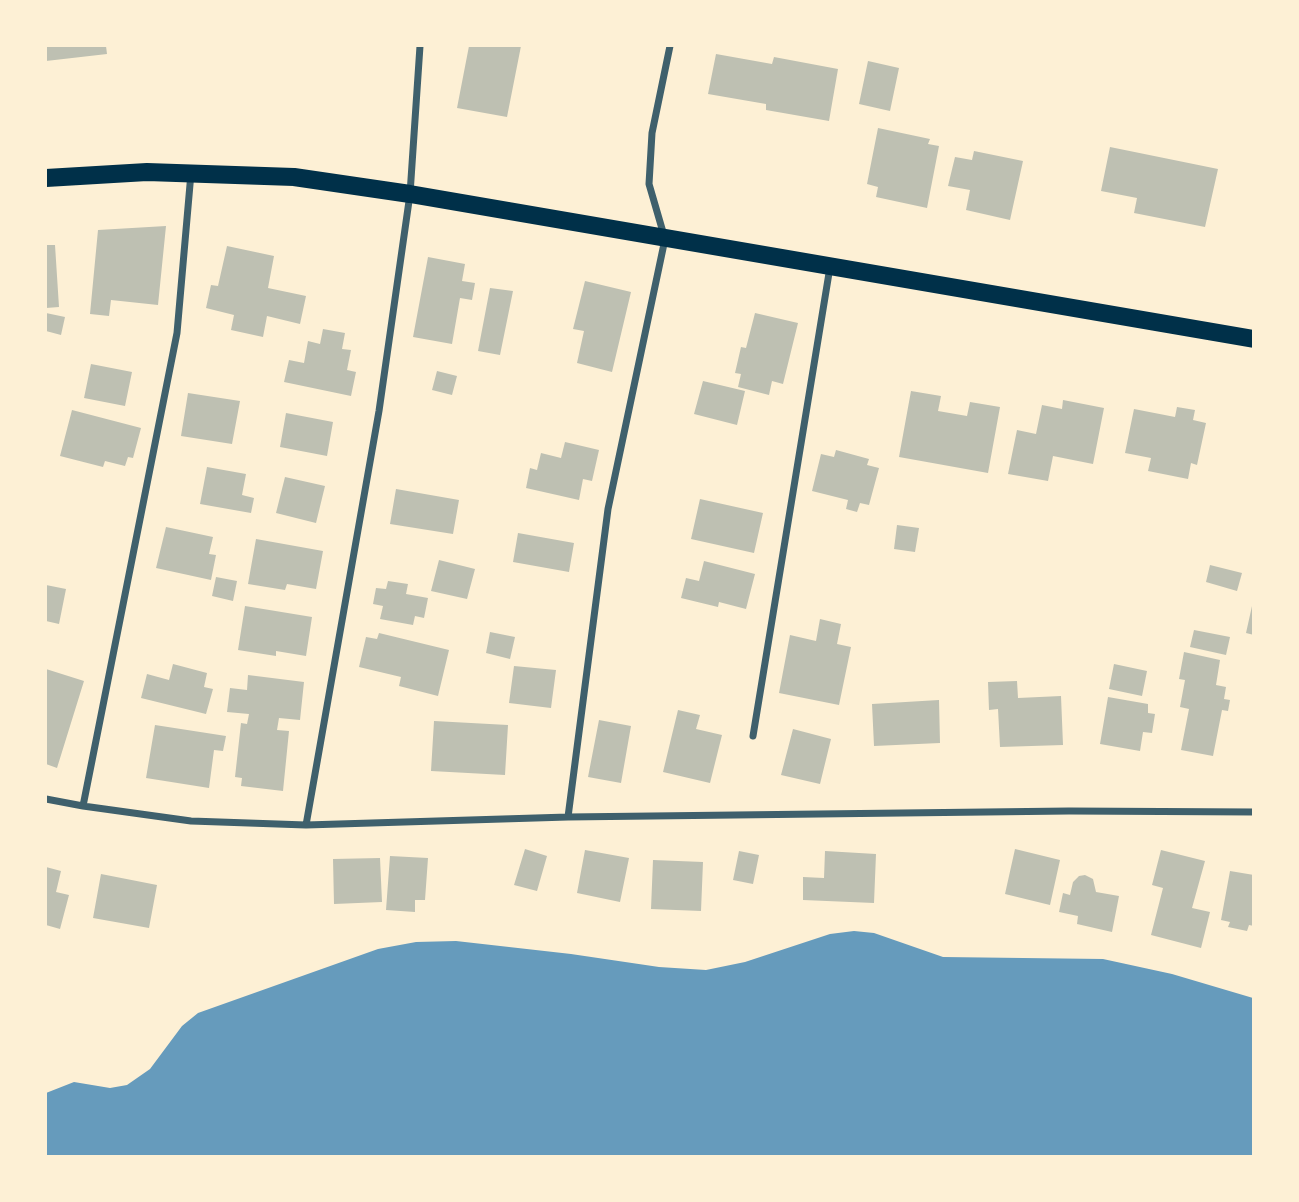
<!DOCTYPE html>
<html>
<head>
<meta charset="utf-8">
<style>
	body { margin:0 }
	#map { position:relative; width:1299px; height:1202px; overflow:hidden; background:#fdf0d5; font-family:"Asap Condensed",sans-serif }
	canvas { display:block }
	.frame { position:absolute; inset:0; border:47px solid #fdf0d5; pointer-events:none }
</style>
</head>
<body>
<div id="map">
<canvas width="1299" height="1202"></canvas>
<div class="frame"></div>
</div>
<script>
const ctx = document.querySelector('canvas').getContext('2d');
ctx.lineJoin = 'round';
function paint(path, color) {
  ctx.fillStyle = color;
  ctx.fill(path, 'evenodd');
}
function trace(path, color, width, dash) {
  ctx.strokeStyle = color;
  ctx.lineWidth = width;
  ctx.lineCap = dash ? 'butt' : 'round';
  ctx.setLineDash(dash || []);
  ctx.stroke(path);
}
paint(new Path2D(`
	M854,931L874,933L943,957L1103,959L1172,974L1253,998V1156H46V1093L74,1082L110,1088L127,1085L150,1069L182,1026L198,1013L378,949L416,942L456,941L571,954L659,967L706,970L745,962L830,934Z`), '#669bbc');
paint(new Path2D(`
	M46,46H106L107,54L46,61Z
	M469,46H521L507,117L457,108Z
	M716,54L772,64L774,57L838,69L829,121L766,110V104L708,94Z
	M868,61L899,68L890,111L859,104Z
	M878,128L930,139L928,144L939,146L927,208L876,197L878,187L867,184Z
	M1110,147L1218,169L1205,227L1134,213L1137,198L1101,191Z
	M974,151L1023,161L1010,220L966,210L970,190L948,186L955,157L972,160Z
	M166,226L158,305L111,300L109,316L90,314L98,230Z
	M46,245H55L59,307L46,308Z
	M227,246L274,256L268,288L306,296L300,324L267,316L263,337L231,330L234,315L206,308L211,285L218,286Z
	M428,257L465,264L462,281L475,283L472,300L460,298L452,344L413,337Z
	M585,281L631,292L612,372L577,363L584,331L573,329Z
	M490,288L513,291L500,355L478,351Z
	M46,313L65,317L61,335L46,331Z
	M755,313L798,323L783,384L772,381L769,395L738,387L741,374L735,373L741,347L746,348Z
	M323,329L345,333L342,349L351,350L347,370L356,372L351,396L284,382L289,360L304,363L308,341L320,344Z
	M91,364L132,372L125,406L84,398Z
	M437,371L457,376L452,395L432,390Z
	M703,381L745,391L737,425L694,414Z
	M911,391L941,396L938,411L967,416L970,402L1000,407L988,473L899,457Z
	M188,393L240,401L232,444L181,436Z
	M1063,400L1104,408L1093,464L1053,456L1048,481L1008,474L1017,430L1036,434L1042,405L1062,409Z
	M1177,407L1195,410L1193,420L1206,423L1197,465L1191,463L1188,479L1148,471L1151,458L1125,453L1134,409L1175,417Z
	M72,410L141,428L133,458L128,457L125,466L105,461L103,467L60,456Z
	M286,413L333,422L327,456L280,447Z
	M565,442L599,450L592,481L583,479L579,500L526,488L530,468L537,470L541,453L561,458Z
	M836,450L869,459L867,465L879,468L869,505L860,503L857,512L846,509L848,500L812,491L821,454L834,457Z
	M207,467L246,474L242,495L254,498L251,513L200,504Z
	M285,477L325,486L316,523L276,513Z
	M396,489L459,500L453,534L390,524Z
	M700,499L763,513L754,553L691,539Z
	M897,525L919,528L915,552L894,549Z
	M166,527L213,537L209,554L216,555L211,580L156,568Z
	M518,533L574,543L569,572L513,562Z
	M256,539L323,551L316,589L287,584L285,590L248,584Z
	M439,560L475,569L467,599L431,591Z
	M704,561L755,574L746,609L719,602L718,607L681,598L686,578L699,581Z
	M1210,565L1242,573L1237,591L1206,582Z
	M216,577L237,581L233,601L212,596Z
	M388,581L408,584L406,594L428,598L424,618L415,616L413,625L380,619L383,606L373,604L376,588L386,589Z
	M46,585L66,589L59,624L46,621Z
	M245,606L312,617L306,656L276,651V656L238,650Z
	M1252,606H1254V635L1246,633Z
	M820,619L841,624L837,644L851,647L839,705L779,693L790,635L816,641Z
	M1194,630L1230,637L1226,655L1190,647Z
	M490,632L515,637L510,659L486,653Z
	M379,633L449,650L438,696L399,686L401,677L359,667L366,637L377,639Z
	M1184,652L1220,660L1216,685L1226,687L1224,699L1230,700L1228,711L1222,710L1213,756L1181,750L1189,709L1180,707L1185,680L1179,679Z
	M173,664L207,673L204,687L213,689L206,714L141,698L147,674L169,680Z
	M1114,664L1147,671L1142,696L1109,689Z
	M514,666L556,670L551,708L509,703Z
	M46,669L84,681L57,768L46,764Z
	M248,675L304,682L300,720L279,718L277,730L289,731L283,791L241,786L242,778L235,777L241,723L247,724L249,714L227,712L230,688L247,690Z
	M1017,681L1018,698L1061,696L1063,745L1000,747L998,709L989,710L988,682Z
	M1108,697L1148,704V713L1155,714L1152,733L1143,732L1140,751L1100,744Z
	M939,700L940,743L874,746L872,704Z
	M678,710L700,715L696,729L722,735L710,783L663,772Z
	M599,720L631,726L621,783L588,777Z
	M434,721L508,725L505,775L431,771Z
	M155,725L226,736L223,751L214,750L209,788L146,778Z
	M793,729L831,739L820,784L781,775Z
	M525,849L547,856L537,891L514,885Z
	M1015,849L1060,860L1050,905L1005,894Z
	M585,850L629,858L620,902L577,893Z
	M1161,850L1205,861L1192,908L1210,912L1201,948L1151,935L1163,888L1152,885Z
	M739,851L759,855L753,884L733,880Z
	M825,851L876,854L874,903L803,900V877L824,878Z
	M390,856L428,858L425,900H415V912L386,910Z
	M380,858L382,902L334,904L333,859Z
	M653,860L703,862L701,911L651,909Z
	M46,867L61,871L56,892L69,895L60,929L46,925Z
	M1230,871L1254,875V926L1249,925L1247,931L1228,927L1230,922L1221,920Z
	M101,874L157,885L149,928L93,918Z
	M1085,875L1093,879L1096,892L1119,896L1112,932L1077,924L1078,916L1059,912L1063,893L1070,895L1073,882L1079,876Z`), '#bec0b2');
trace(new Path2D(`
	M753,736L830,267
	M46,799L83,806L191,821L306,825L568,817L1069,811L1254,812
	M83,806L177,333L191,173
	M568,817L608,509L665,239L649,184L652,133L670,46
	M306,825L379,411L410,194L420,46`), '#3f606c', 7);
trace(new Path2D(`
	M46,178L147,172L294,177L410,194L1254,339`), '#003049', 18);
</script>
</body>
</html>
